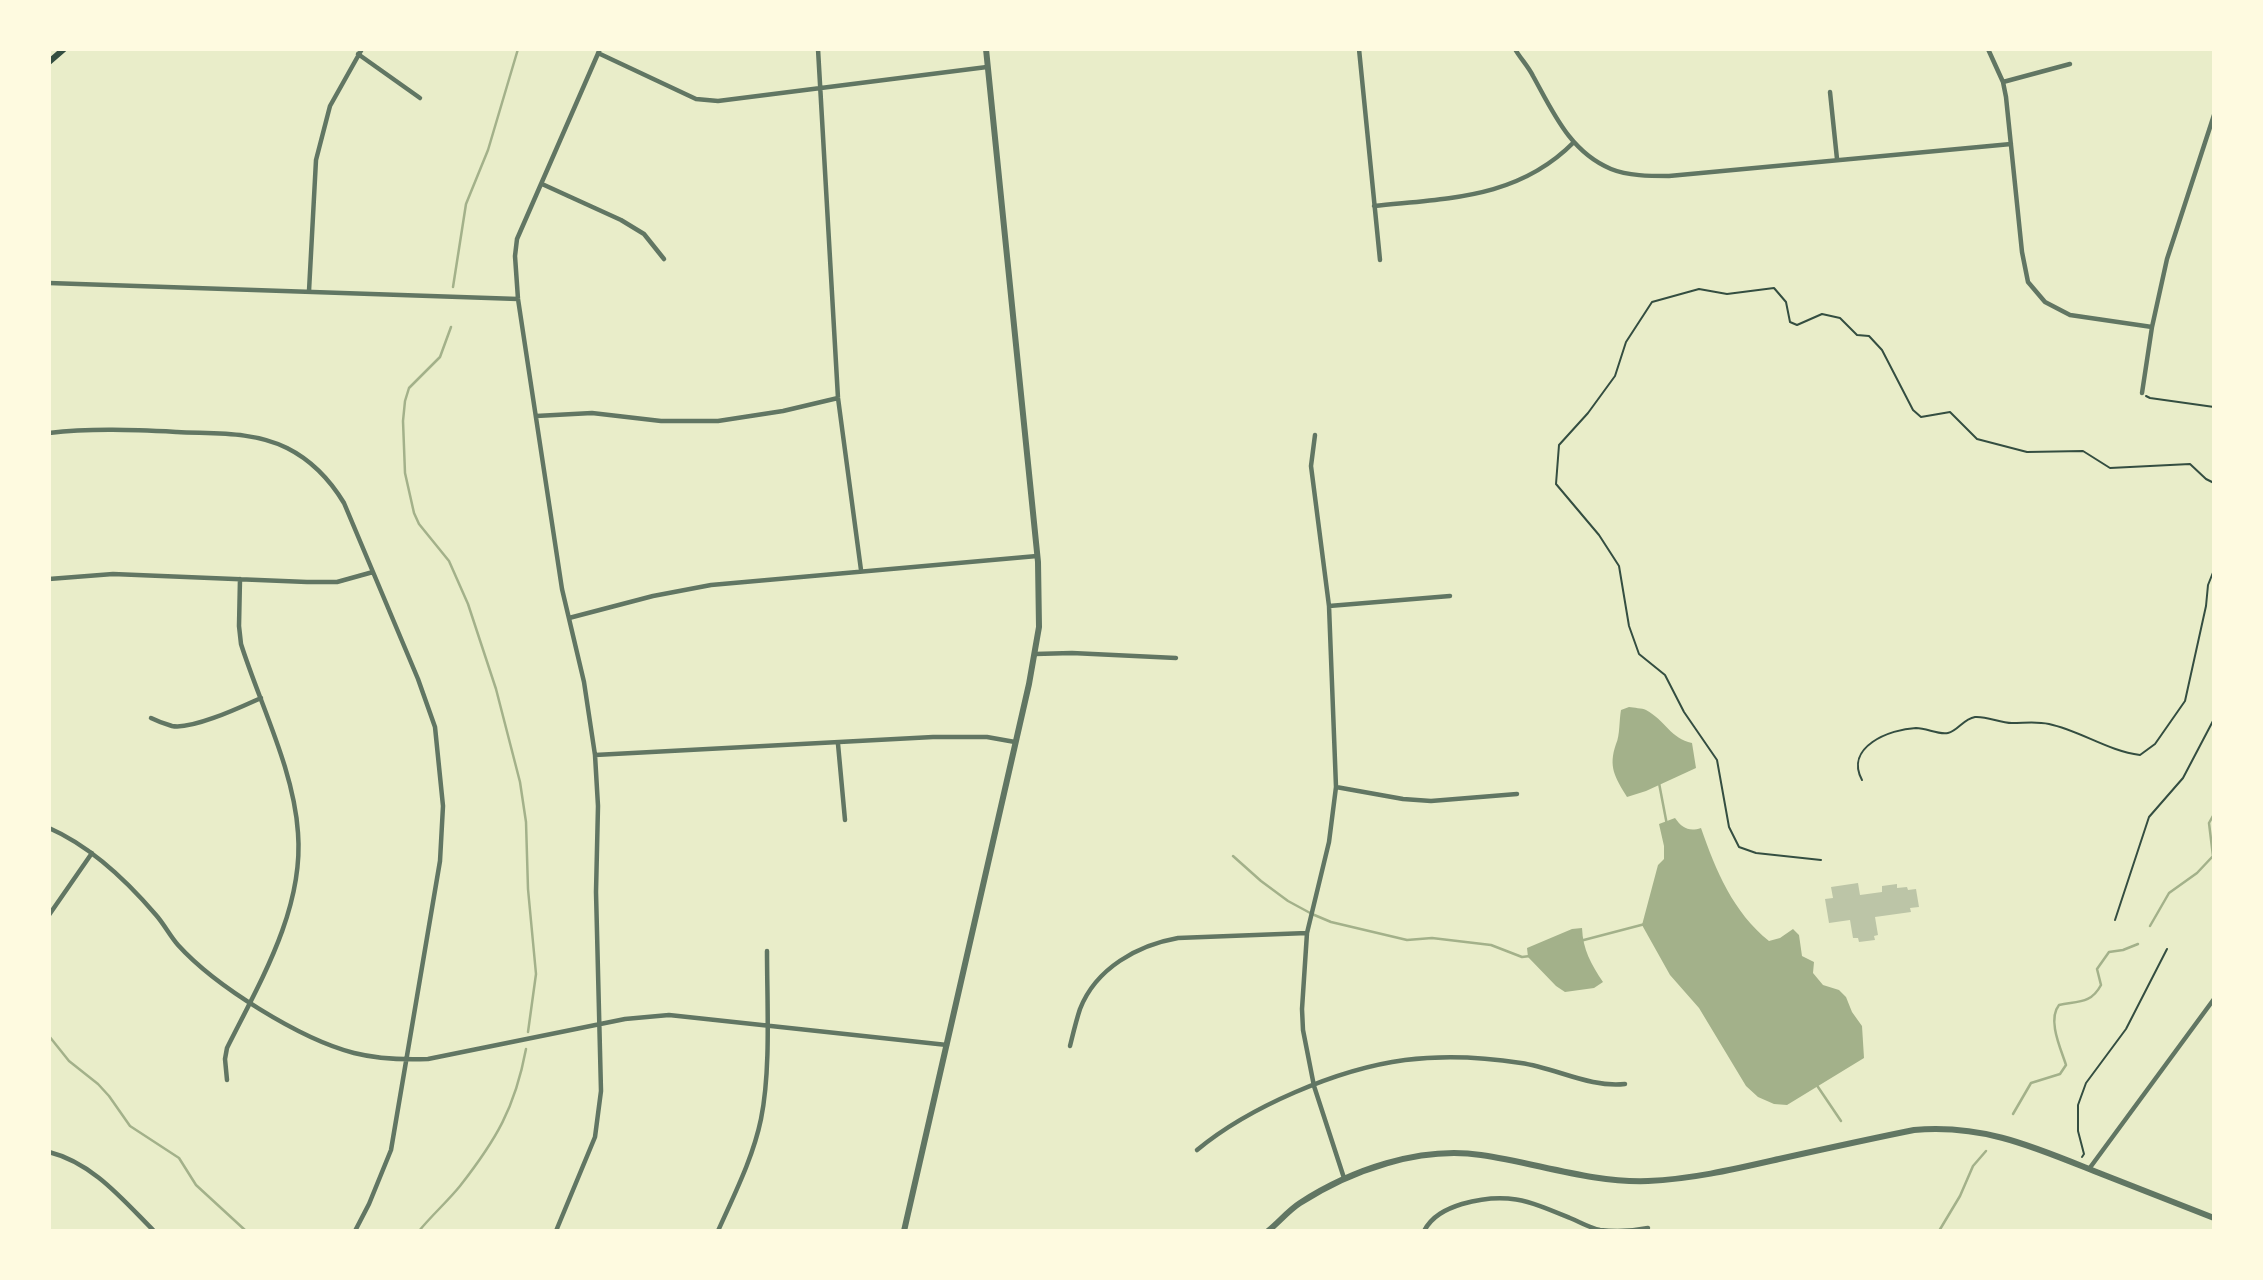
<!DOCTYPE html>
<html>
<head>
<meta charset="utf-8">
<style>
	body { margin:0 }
	#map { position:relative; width:2263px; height:1280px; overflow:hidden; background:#e9edc9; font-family:"Space Grotesk",sans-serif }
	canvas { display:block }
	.frame { position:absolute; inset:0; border:51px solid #fefae0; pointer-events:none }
</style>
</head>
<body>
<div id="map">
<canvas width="2263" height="1280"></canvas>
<div class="frame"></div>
</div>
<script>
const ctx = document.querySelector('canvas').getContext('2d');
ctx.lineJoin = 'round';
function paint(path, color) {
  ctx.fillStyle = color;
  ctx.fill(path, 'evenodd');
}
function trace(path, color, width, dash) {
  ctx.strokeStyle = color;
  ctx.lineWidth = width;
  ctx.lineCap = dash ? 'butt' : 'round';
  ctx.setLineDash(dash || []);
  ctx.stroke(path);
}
paint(new Path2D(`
	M1629,707C1634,708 1642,708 1646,710C1665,720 1671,739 1692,743L1696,768L1646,791L1627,797C1615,777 1608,767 1616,744C1620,735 1619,721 1621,710Z
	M1675,818C1682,828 1689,832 1701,828C1716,871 1733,912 1769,941L1780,938L1793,929L1799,935L1802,956L1814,962L1813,973L1823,985L1839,990L1846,997L1852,1012L1862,1026L1864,1058L1787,1105L1774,1104L1758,1097L1746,1086L1699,1008L1670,975L1642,925L1658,865L1664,859V846L1659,824Z
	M1582,928C1583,950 1591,964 1603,982L1594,988L1565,992L1556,986L1528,957L1527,948L1572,929Z`), '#a3b18a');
trace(new Path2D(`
	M453,287L466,204L488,150L518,49
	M451,327L440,357L409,388L405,401L403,421L405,473L414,513L419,524L449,561L468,604L496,689L520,782L526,822L528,889L536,974L528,1032
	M1659,783L1667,825
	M1233,856L1261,881L1288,901L1312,914L1331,922L1407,940L1432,938L1491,945L1522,957L1530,956
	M2150,926L2169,893L2197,873L2213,856L2209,823L2214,814
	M1580,941L1645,924
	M49,1036L69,1061L98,1084L109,1096L130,1126L179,1158L196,1185L246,1231
	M1816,1084L1841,1121
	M2013,1114L2031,1083L2060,1074L2066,1065C2061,1049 2047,1020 2059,1005C2078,1001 2091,1004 2101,985L2097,969L2109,952L2123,950L2138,944
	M419,1231C432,1215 447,1202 460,1186C496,1140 515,1108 526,1049
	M1939,1231L1960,1196L1973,1166L1986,1151`), '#a3b18a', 2.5);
paint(new Path2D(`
	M1858,883L1860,895L1882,892V886L1897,884V888L1907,887L1908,890L1916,889L1919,907L1910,908L1911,912L1875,917L1878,935L1874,936L1875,940L1859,942L1858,938H1853L1850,920L1829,923L1825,899L1833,898L1831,887Z`), '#bcc5a7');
trace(new Path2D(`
	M2146,396L2150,398L2214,407
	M1862,780C1844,747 1890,729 1916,728C1927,728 1938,735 1948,733C1958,731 1963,719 1975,717C1987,716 2000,723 2012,723C2025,723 2036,721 2049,724C2081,731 2108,751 2140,755L2155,744L2185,701L2206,606L2208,585L2214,570
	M1821,860L1756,853L1739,847L1729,827L1717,760L1684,712L1665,675L1639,654L1629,626L1619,566L1599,535L1556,484L1559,445L1588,413L1615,376L1626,342L1652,302L1699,289L1727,294L1774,288L1786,302L1790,322L1797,325L1822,314L1840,318L1857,335L1869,336L1882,350L1913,410L1921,417L1950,412L1977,439L2027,452L2083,451L2110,468L2190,464L2206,479L2214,483
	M2115,920L2149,817L2183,778L2214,719
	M2082,1157L2084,1154L2078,1131V1105L2086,1083L2126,1029L2167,949`), '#344e41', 2);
trace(new Path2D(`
	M818,49L838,398L861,570
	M1359,49L1380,260
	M1515,49C1520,58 1528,66 1533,76C1553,112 1570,152 1611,169C1628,176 1650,176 1669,176L2011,144
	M1988,49L2003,82L2006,97L2022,252L2028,282L2045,302L2070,315L2152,327
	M598,53L696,99L718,101L987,67
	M358,54L420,98
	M2003,82L2070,64
	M1830,92L1837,159
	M542,184L621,220L644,234L664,259
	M1374,206C1448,198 1518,199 1574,142
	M49,283L518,299
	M309,291L316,160L330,106L362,49
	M2142,393L2152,327L2167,259L2214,115
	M536,416L592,413L661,421H718L783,411L838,398
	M49,433C92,428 134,430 177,432C214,434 253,431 287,448C311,460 330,480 344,503L418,679L435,727L443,806L440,861L391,1150L369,1204L355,1231
	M1315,435L1311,466L1329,606L1336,787L1329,842L1307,933L1302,1009L1303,1030L1314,1086L1344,1178
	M49,579L113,574L307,582H337L373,572
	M1329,606L1450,596
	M569,618L653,596L711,585L1037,556
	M1035,654L1072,653L1176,658
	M151,718C157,721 165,724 172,726C192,730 241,707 261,698
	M838,744L845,820
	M595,755L933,737H987L1015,742
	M1336,787L1403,799L1431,801L1517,794
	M49,828C90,846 127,881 156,915C164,924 170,936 178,945C215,986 300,1039 354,1053C378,1059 404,1060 428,1059L625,1019L669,1015L947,1045
	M49,915L92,853
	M1070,1046C1073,1034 1076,1021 1080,1009C1096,968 1138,945 1178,938L1307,933
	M227,1080L225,1059L227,1048C260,982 304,909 298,833C294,770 260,704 241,644L239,626L240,579
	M1197,1150C1249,1107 1337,1069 1405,1060C1443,1055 1483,1057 1521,1063C1556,1068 1590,1088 1625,1084
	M49,1152C93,1163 123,1200 154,1231
	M2089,1169L2214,999
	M556,1231L595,1137L601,1091L596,892L598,806L595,755L584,682L562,589L518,299L515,256L517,239L600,49
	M718,1231C734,1195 753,1158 761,1119C771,1070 767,1003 767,951
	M1424,1231C1432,1216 1446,1209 1462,1204C1507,1191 1529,1201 1570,1218C1580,1222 1590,1228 1600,1230C1616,1232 1633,1231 1648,1228`), '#617663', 4.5);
trace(new Path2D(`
	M904,1231L1029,684L1039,627L1038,562L986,49
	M1268,1231C1279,1222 1289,1210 1300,1203C1351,1170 1420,1146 1481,1155C1537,1163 1591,1183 1648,1181C1693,1179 1735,1169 1779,1159C1824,1149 1869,1139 1914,1130C1982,1124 2032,1146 2094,1171C2134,1187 2174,1202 2214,1218`), '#617663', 6);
trace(new Path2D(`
	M49,62L64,49`), '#344e41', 6);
</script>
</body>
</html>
